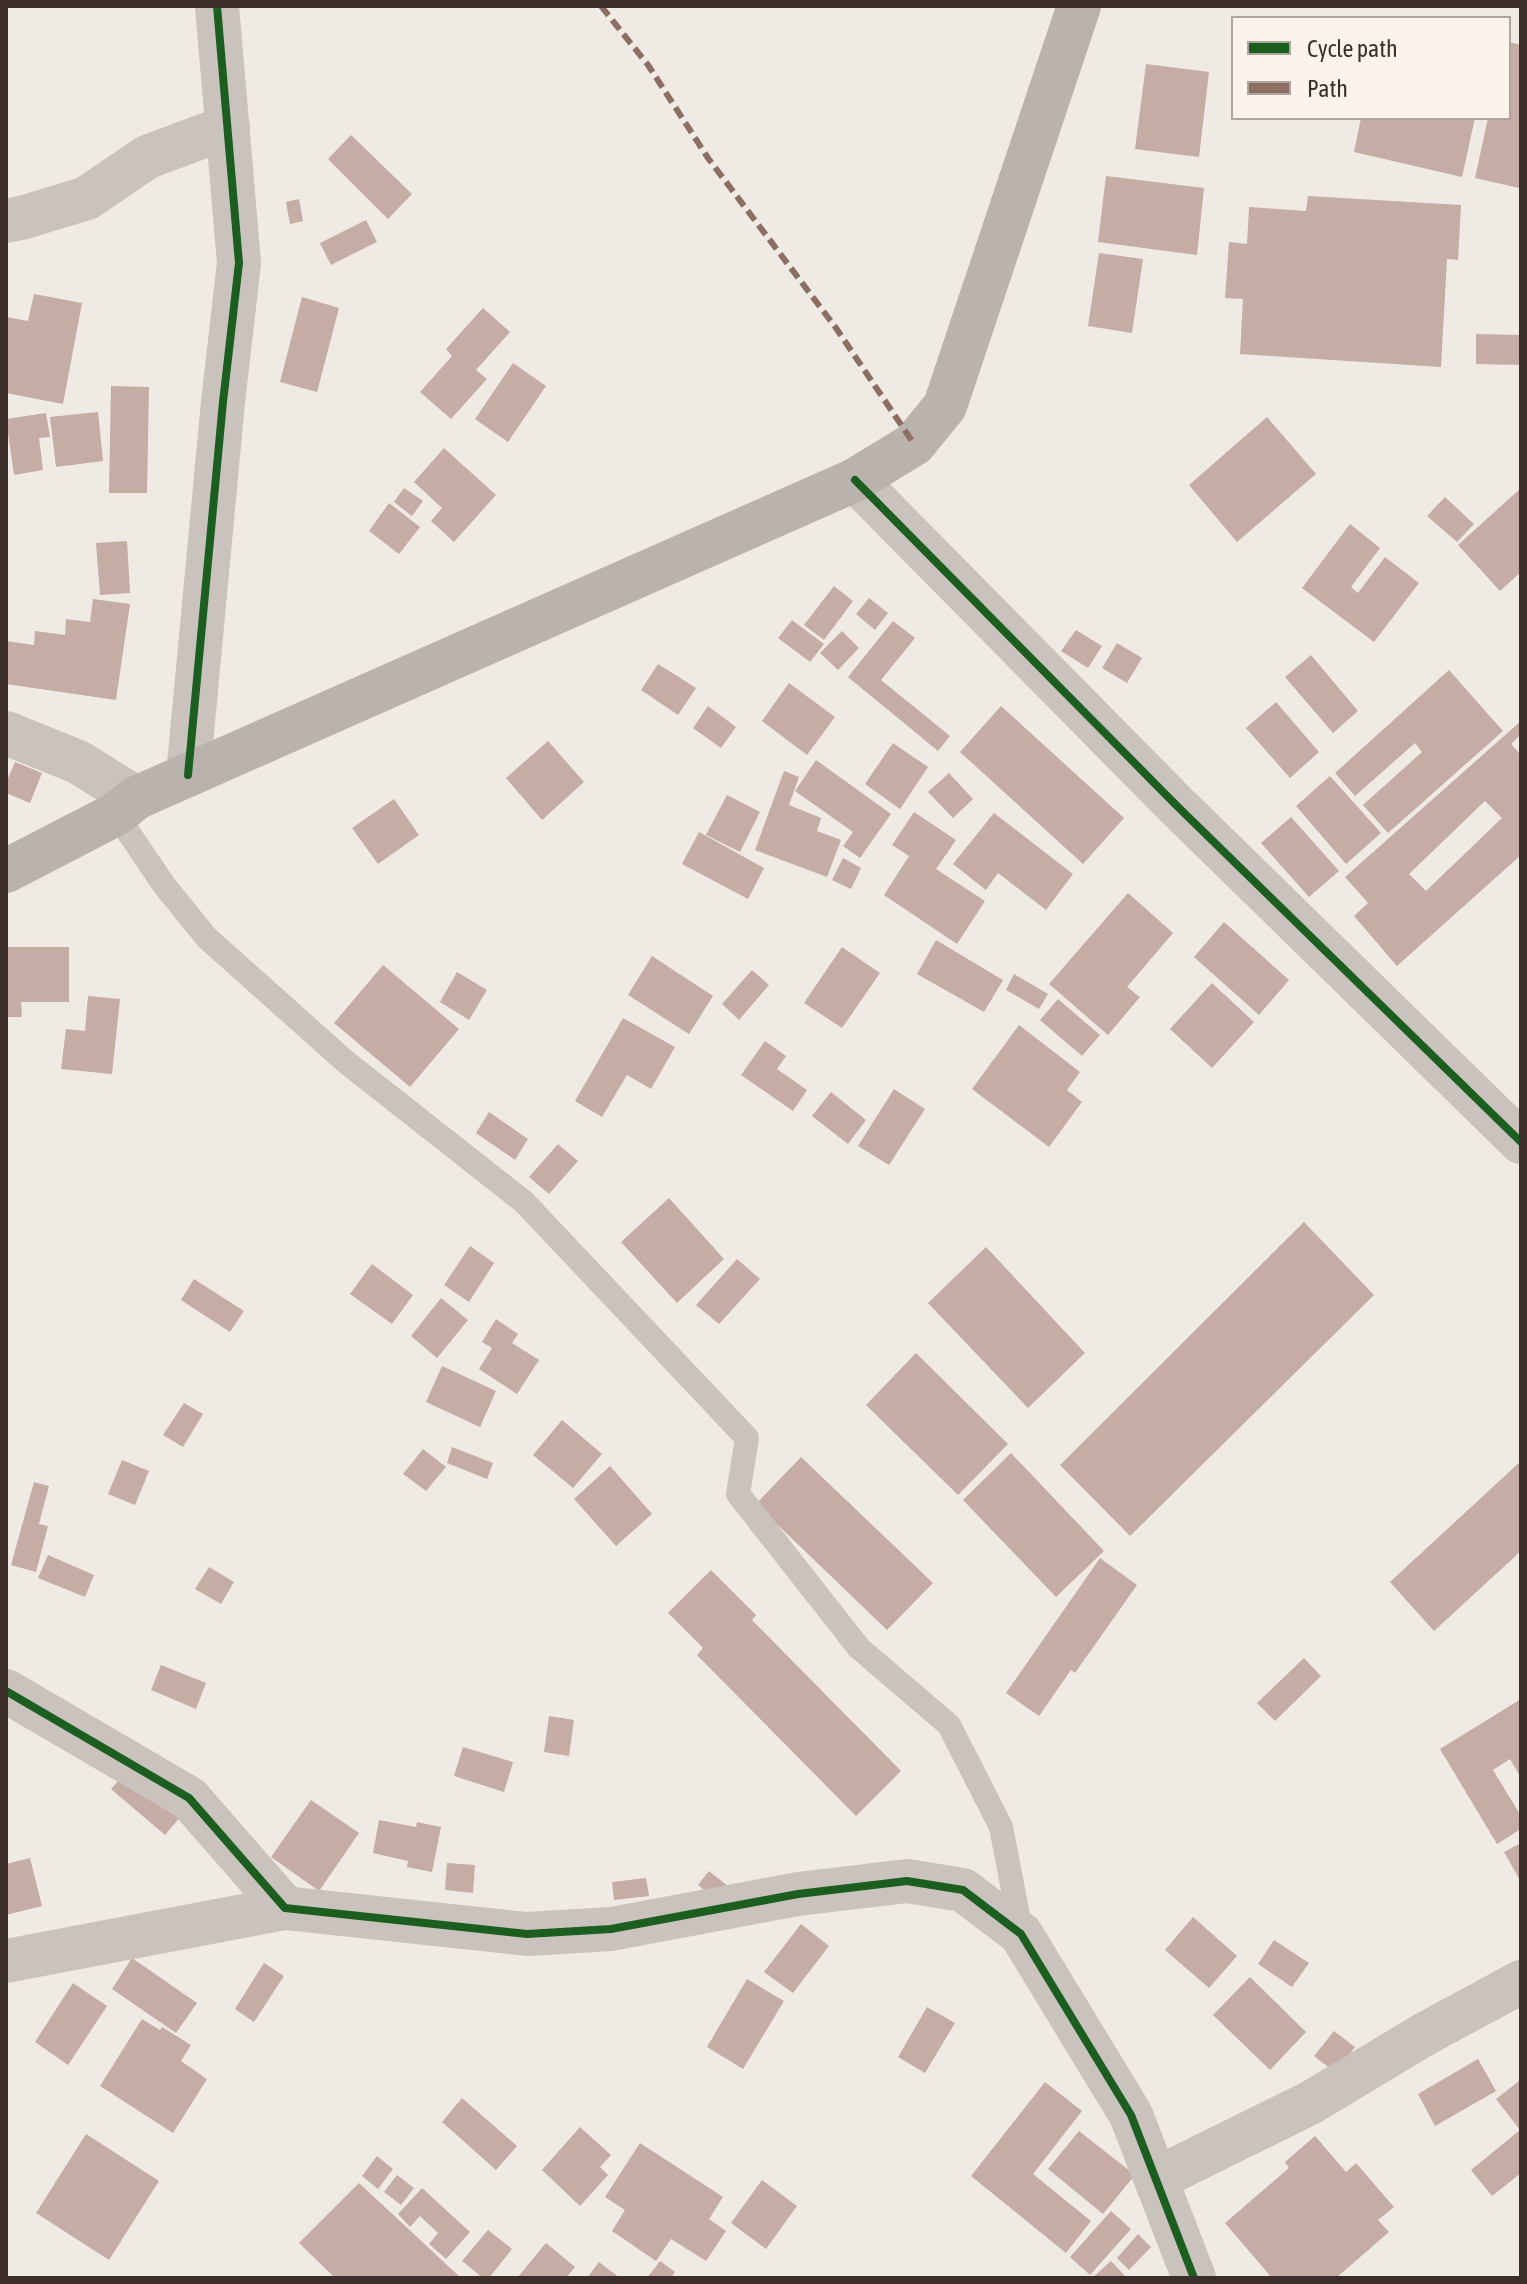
<!DOCTYPE html>
<html>
<head>
<meta charset="utf-8">
<style>
	body { margin:0 }
	#map { position:relative; width:1527px; height:2284px; overflow:hidden; background:#f0eae4; font-family:"Asap Condensed",sans-serif }
	canvas { display:block }
	.frame { position:absolute; inset:0; border:8px solid #3c2e2a; pointer-events:none }
	.legend { position:absolute; left:1231px; top:16px; width:280px; height:104px; box-sizing:border-box; background:#fcf4ec; border:2px solid #afa59e; margin:0; padding:10px 14px; list-style:none; font-size:24px; color:#3c2e2a }
	.legend li { display:flex; align-items:center; gap:16px; height:40px }
	.legend b { width:40px; border:2px solid #afa59e }
</style>
</head>
<body>
<div id="map">
<canvas width="1527" height="2284"></canvas>
<div class="frame"></div>
<ul class="legend">
<li><b style="height:10px;background:#1b5e20"></b>Cycle path</li>
<li><b style="height:10px;background:#8d6e63"></b>Path</li>
</ul>
</div>
<script>
const ctx = document.querySelector('canvas').getContext('2d');
ctx.lineJoin = 'round';
function paint(path, color) {
  ctx.fillStyle = color;
  ctx.fill(path, 'evenodd');
}
function trace(path, color, width, dash) {
  ctx.strokeStyle = color;
  ctx.lineWidth = width;
  ctx.lineCap = dash ? 'butt' : 'round';
  ctx.setLineDash(dash || []);
  ctx.stroke(path);
}
paint(new Path2D(`
	M1509,42L1521,45L1519,188L1475,178L1488,118H1509Z
	M1146,64L1209,72L1199,157L1135,149Z
	M1361,118H1475L1462,177L1354,152Z
	M351,135L412,194L388,219L328,159Z
	M1106,176L1204,188L1197,255L1098,242Z
	M1308,196L1461,205L1458,260L1447,259L1441,367L1240,354L1243,299L1225,298L1229,242L1247,244L1249,207L1306,211Z
	M299,199L303,221L290,224L286,202Z
	M366,220L377,242L331,265L320,243Z
	M1099,253L1143,259L1132,333L1088,326Z
	M34,294L82,303L63,404L6,393V317L28,321Z
	M302,297L339,308L317,392L280,382Z
	M483,308L510,332L476,370L487,379L451,419L420,392L452,356L446,349Z
	M1476,334L1521,335V365L1476,364Z
	M513,363L546,386L508,442L475,419Z
	M111,386L149,387L147,493H109Z
	M98,412L103,461L56,467L50,417Z
	M46,413L50,437L39,438L43,470L14,475L6,419Z
	M1267,417L1316,474L1237,542L1189,485Z
	M444,448L496,495L454,542L431,521L442,508L414,482Z
	M404,488L423,501L412,516L394,502Z
	M1521,488V572L1500,591L1458,545Z
	M1445,497L1474,524L1457,542L1427,516Z
	M389,503L420,527L399,554L369,531Z
	M1350,524L1380,548L1351,587L1358,593L1385,557L1419,583L1374,642L1302,588Z
	M127,541L130,593L100,595L96,543Z
	M834,586L853,601L824,640L804,625Z
	M869,598L888,613L875,630L856,614Z
	M93,599L130,604L116,700L6,684V641L34,645L35,631L65,635L66,619L90,622Z
	M792,620L824,644L810,662L778,638Z
	M893,621L915,638L881,680L950,736L938,751L848,677Z
	M1076,630L1102,646L1088,668L1061,651Z
	M842,631L859,648L838,670L820,653Z
	M1117,643L1142,658L1127,683L1102,668Z
	M1311,655L1358,711L1333,733L1285,677Z
	M658,664L696,688L678,715L641,690Z
	M1449,670L1503,731L1388,833L1363,805L1422,752L1415,743L1355,796L1335,773Z
	M789,683L835,717L807,755L762,721Z
	M1276,702L1319,752L1290,778L1246,728Z
	M708,706L736,727L721,748L693,728Z
	M1001,706L1124,818L1083,864L960,752Z
	M1521,721V734L1511,744L1521,755V855L1397,966L1354,916L1368,903L1345,877ZM1485,801L1502,818L1426,891L1409,874Z
	M548,741L584,782L542,820L506,778Z
	M893,743L928,767L900,809L865,784Z
	M816,760L891,814L860,858L843,846L853,832L795,791Z
	M15,762L42,773L30,803L6,793V783Z
	M784,771L799,777L789,805L821,818L817,831L841,840L827,877L755,850Z
	M949,773L973,799L953,818L928,792Z
	M1330,776L1381,833L1346,864L1296,806Z
	M727,795L760,812L740,852L706,835Z
	M394,799L419,835L378,864L352,828Z
	M914,812L956,840L936,869L985,901L957,944L884,895L909,856L892,845Z
	M994,813L1073,874L1046,910L998,873L986,890L953,864Z
	M1291,817L1339,871L1309,897L1261,843Z
	M699,832L764,868L748,899L682,864Z
	M843,858L861,868L851,889L832,880Z
	M1128,893L1173,933L1127,987L1140,997L1108,1035L1049,984Z
	M1224,922L1289,980L1259,1015L1194,957Z
	M936,940L1003,980L984,1012L917,974Z
	M6,947H69V1002H21L22,1017H6Z
	M842,947L880,973L842,1028L804,1003Z
	M652,956L713,996L689,1034L628,995Z
	M383,965L459,1029L410,1087L334,1023Z
	M752,970L769,985L739,1020L722,1004Z
	M457,972L487,990L469,1020L440,1002Z
	M1014,974L1048,994L1039,1009L1006,990Z
	M1212,983L1254,1022L1212,1068L1170,1029Z
	M88,996L120,999L112,1074L61,1069L66,1029L85,1031Z
	M1058,999L1100,1035L1082,1056L1040,1020Z
	M623,1018L675,1047L651,1089L627,1075L602,1117L575,1101Z
	M1019,1025L1080,1072L1067,1090L1082,1102L1049,1147L972,1089Z
	M765,1041L786,1056L777,1069L807,1090L793,1111L741,1075Z
	M894,1089L925,1109L889,1165L858,1146Z
	M831,1092L866,1120L848,1144L812,1116Z
	M489,1112L528,1139L515,1160L476,1133Z
	M558,1144L578,1161L549,1194L529,1177Z
	M669,1198L724,1259L677,1303L621,1242Z
	M1304,1222L1374,1295L1130,1536L1060,1465Z
	M470,1246L494,1263L469,1302L444,1285Z
	M986,1247L1085,1353L1028,1408L928,1303Z
	M737,1259L760,1279L719,1324L696,1305Z
	M372,1264L413,1295L392,1324L350,1294Z
	M194,1279L244,1311L230,1332L181,1300Z
	M441,1298L468,1320L437,1358L411,1336Z
	M496,1319L518,1334L512,1343L539,1360L517,1394L479,1369L492,1348L482,1342Z
	M916,1353L1008,1444L958,1495L866,1405Z
	M442,1366L496,1391L480,1427L426,1402Z
	M184,1403L203,1414L183,1447L163,1435Z
	M562,1420L602,1454L573,1488L533,1455Z
	M452,1447L493,1463L487,1479L447,1463Z
	M423,1449L446,1467L426,1491L403,1474Z
	M1011,1453L1104,1551L1056,1597L963,1500Z
	M801,1457L933,1583L887,1630L756,1504Z
	M122,1460L149,1471L135,1505L108,1494Z
	M1521,1461V1551L1434,1631L1390,1582Z
	M610,1466L652,1514L616,1546L574,1499Z
	M34,1482L49,1486L39,1524L48,1526L36,1572L11,1565Z
	M48,1555L94,1575L85,1597L38,1578Z
	M1100,1558L1137,1585L1075,1673L1071,1670L1039,1716L1006,1693Z
	M209,1567L234,1582L221,1604L195,1589Z
	M711,1570L756,1615L752,1620L901,1771L856,1816L697,1655L703,1648L668,1613Z
	M1304,1658L1321,1676L1275,1721L1257,1703Z
	M161,1665L206,1683L196,1709L151,1690Z
	M1521,1699V1778L1510,1759L1493,1770L1521,1816V1829L1497,1844L1440,1749Z
	M549,1716L574,1720L569,1756L544,1752Z
	M463,1747L513,1762L504,1792L454,1776Z
	M129,1769L182,1815L165,1835L111,1789Z
	M311,1800L359,1833L319,1891L271,1857Z
	M379,1820L416,1827L417,1822L441,1827L432,1872L407,1867L408,1861L373,1853Z
	M1521,1843V1882L1504,1852Z
	M30,1858L42,1906L6,1915V1864Z
	M447,1863L475,1865L473,1893L445,1890Z
	M709,1871L729,1887L718,1901L698,1885Z
	M646,1878L649,1896L614,1900L612,1882Z
	M1193,1917L1237,1956L1209,1988L1165,1950Z
	M801,1924L829,1946L793,1993L764,1972Z
	M1274,1940L1309,1963L1292,1987L1258,1964Z
	M132,1958L197,2003L176,2033L112,1989Z
	M264,1963L284,1976L254,2022L235,2009Z
	M1250,1977L1306,2032L1270,2070L1213,2015Z
	M747,1979L784,2001L743,2069L707,2047Z
	M73,1983L107,2006L68,2065L35,2042Z
	M927,2007L955,2023L925,2073L898,2057Z
	M142,2019L160,2030L162,2027L191,2045L181,2061L207,2079L173,2133L100,2086Z
	M1334,2031L1355,2047L1336,2073L1314,2056Z
	M1478,2059L1496,2091L1435,2126L1418,2094Z
	M1519,2081L1521,2173L1492,2196L1471,2170L1520,2130L1496,2099Z
	M1045,2082L1082,2111L1033,2174L1091,2221L1066,2253L971,2176Z
	M462,2098L517,2146L496,2170L442,2122Z
	M580,2127L611,2155L600,2167L608,2175L580,2206L542,2170Z
	M1079,2131L1135,2175L1103,2214L1048,2169Z
	M86,2134L159,2181L109,2260L36,2213Z
	M1315,2136L1346,2172L1356,2163L1394,2207L1378,2220L1389,2232L1336,2278H1272L1225,2223L1289,2168L1285,2162Z
	M640,2143L723,2197L709,2219L726,2231L706,2261L671,2239L656,2261L612,2231L625,2210L605,2197Z
	M377,2156L393,2169L378,2189L362,2176Z
	M397,2175L414,2188L401,2205L384,2192Z
	M762,2180L797,2206L766,2249L731,2223Z
	M359,2183L461,2278H335L299,2243Z
	M422,2188L470,2232L446,2259L429,2244L438,2233L420,2216L410,2227L398,2214Z
	M1111,2211L1131,2229L1090,2275L1070,2257Z
	M488,2230L512,2249L489,2278H483L462,2261Z
	M1138,2234L1151,2247L1129,2270L1117,2258Z
	M546,2243L575,2267L566,2278H517Z
	M660,2261L675,2272L671,2278H647Z
	M1111,2261L1125,2276L1092,2278Z
	M599,2262L620,2278H587Z`), '#c5aca4');
trace(new Path2D(`
	M116,814L164,885L207,938L346,1062L524,1202L747,1438L738,1494L859,1648L949,1725L1001,1827L1021,1931`), '#cac2bc', 24);
trace(new Path2D(`
	M6,221L25,217L87,198L147,157L228,127
	M855,480L1176,805L1521,1142
	M6,733L78,762L136,798
	M188,775L223,402L239,263L217,6
	M6,1691L189,1798L285,1908L527,1934L611,1929L798,1894L907,1881L963,1890L1021,1934L1131,2115L1194,2278
	M6,1961L285,1908
	M1156,2179L1310,2103L1423,2035L1521,1982`), '#cac2bc', 44);
trace(new Path2D(`
	M6,871L116,814L136,798L855,480L914,444L945,406L1079,6`), '#bab2ad', 44);
trace(new Path2D(`
	M601,6L648,65L708,158L836,328L914,444`), '#8d6e63', 6, [12, 6]);
trace(new Path2D(`
	M855,480L1176,805L1521,1142
	M188,775L223,402L239,263L217,6
	M6,1691L189,1798L285,1908L527,1934L611,1929L798,1894L907,1881L963,1890L1021,1934L1131,2115L1194,2278`), '#1b5e20', 8);
</script>
</body>
</html>
